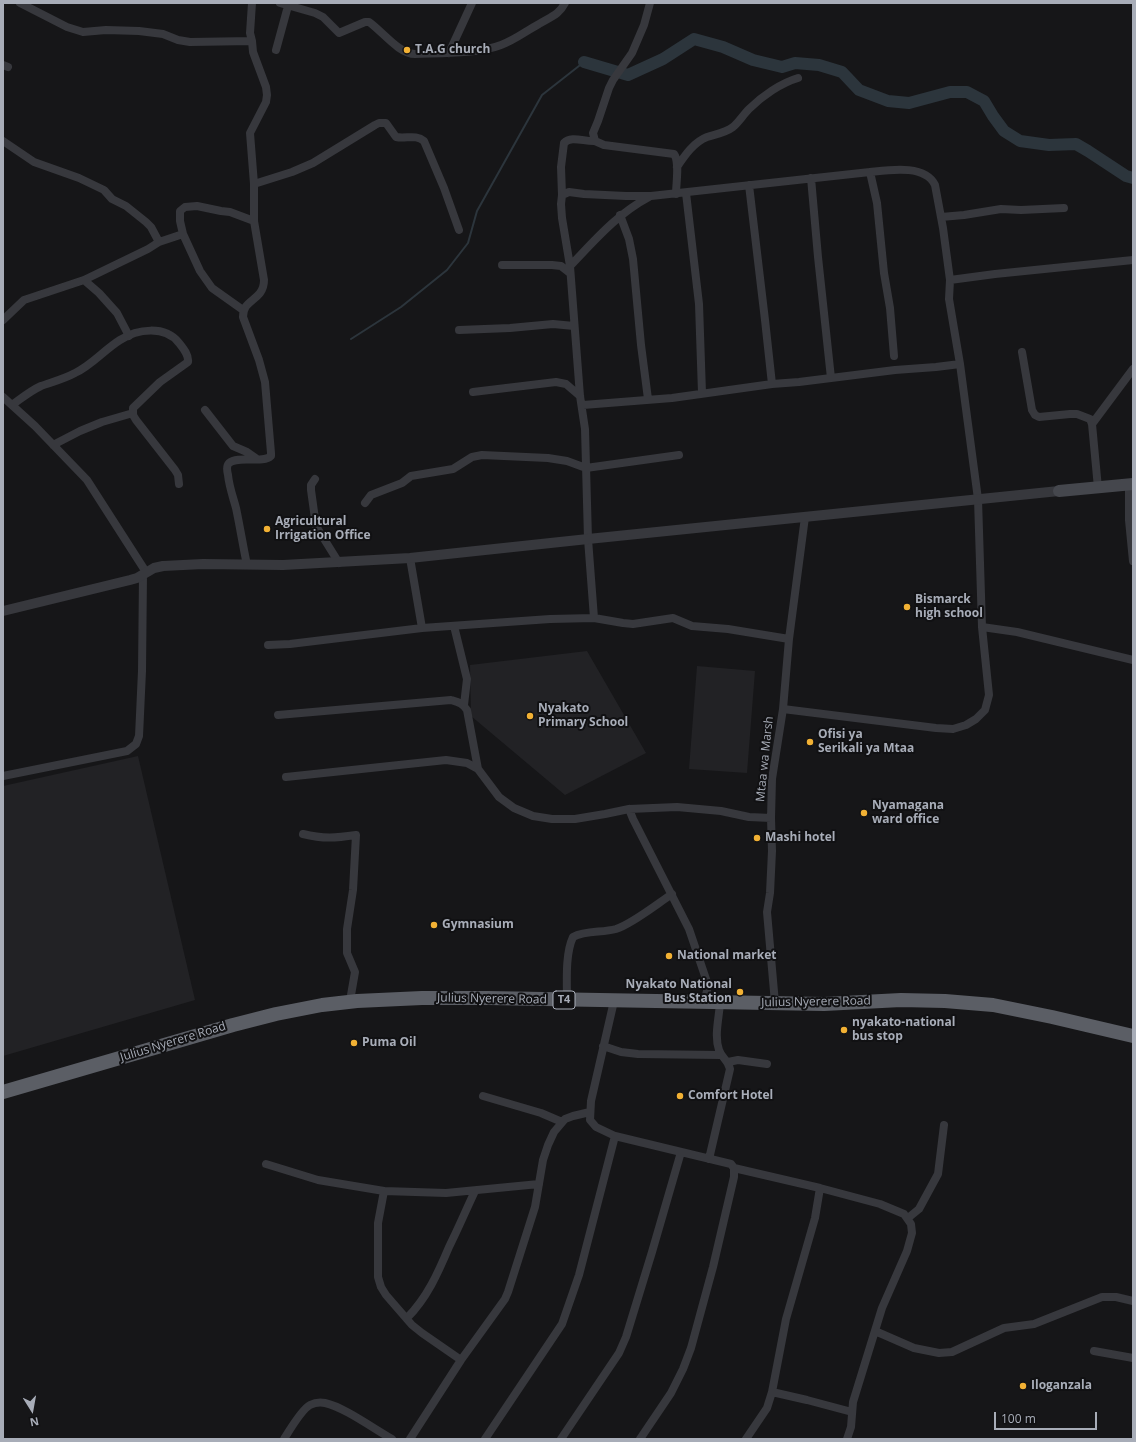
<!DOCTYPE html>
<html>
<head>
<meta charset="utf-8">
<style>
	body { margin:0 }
	#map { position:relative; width:1136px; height:1442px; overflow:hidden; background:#161618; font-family:"Open Sans",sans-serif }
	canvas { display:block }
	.frame { position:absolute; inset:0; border:4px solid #a8adb8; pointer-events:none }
	.north { position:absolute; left:12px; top:1390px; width:40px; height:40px; -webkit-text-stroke:3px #111113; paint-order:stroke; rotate:169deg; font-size:11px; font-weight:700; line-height:16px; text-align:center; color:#a8adb8 }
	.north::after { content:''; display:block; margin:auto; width:14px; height:18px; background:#a8adb8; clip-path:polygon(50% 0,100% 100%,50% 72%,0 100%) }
	.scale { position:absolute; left:994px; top:1412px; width:103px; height:18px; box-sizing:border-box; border:2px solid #a8adb8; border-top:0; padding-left:5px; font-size:12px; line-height:14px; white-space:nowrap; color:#a8adb8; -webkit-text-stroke:3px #111113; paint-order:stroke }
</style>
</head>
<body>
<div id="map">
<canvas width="1136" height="1442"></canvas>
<div class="frame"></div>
<div class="north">N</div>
<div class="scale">100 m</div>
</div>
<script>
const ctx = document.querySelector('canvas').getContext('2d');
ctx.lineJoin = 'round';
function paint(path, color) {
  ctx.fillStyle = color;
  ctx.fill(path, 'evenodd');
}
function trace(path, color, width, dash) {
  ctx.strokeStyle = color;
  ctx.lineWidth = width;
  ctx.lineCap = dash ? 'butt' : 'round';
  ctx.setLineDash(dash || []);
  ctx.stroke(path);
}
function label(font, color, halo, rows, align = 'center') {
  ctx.font = font + ' "Open Sans",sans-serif';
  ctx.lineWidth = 4;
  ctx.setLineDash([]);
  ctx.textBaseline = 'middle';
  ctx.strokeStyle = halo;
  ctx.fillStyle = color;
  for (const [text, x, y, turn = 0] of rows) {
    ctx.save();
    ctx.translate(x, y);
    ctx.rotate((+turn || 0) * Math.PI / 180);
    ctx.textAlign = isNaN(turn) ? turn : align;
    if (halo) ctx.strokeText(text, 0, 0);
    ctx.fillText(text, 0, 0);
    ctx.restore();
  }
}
paint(new Path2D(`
	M587,651L646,753L565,795L471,716L470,665Z
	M697,666L755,671L747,773L689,769Z
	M138,756L195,1000L3,1056V786Z`), '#222225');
trace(new Path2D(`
	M351,339L401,307L447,270L468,243L477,211L542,95L584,62`), '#2c353c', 2);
trace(new Path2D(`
	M584,62L628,75L663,59L694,39L723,47L753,60L782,67L795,63L819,65L842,72L859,90L888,101L909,103L950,92H967L984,101L993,116L1004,131L1020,141L1049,145L1076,144L1088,151L1126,176L1133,178`), '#2c353c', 12);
trace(new Path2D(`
	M20,3L67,27L83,32L106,30L139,31L163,34L178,40L190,42L252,41
	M280,3L315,13L323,17L339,33L365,22H369C383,32 399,54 415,54C441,53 478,54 501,45C515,40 526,31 539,24C550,17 559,15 565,3
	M650,3L644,25L632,53L613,80L609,88L598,121L593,133L595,141L604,145L674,154C680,162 676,183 676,194
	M276,50L288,6
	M449,53L472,3
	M3,65L8,67
	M3,141L34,162L79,178L104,190L112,199L126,206L146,222L151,227L159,242
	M677,167C685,155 694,142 707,137C716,134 725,133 733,127C739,122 743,115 749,109C762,96 781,83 798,78
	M870,172L877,203L884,273L890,308L894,356
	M811,178L818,257L831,378
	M254,184L292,172L313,163L375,125L379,123H386L396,137C406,139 416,134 424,141L444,188L459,230
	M749,185L765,320L772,384
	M686,193L699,304L702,393
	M562,195L561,167L564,143C571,135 585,142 595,141
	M620,215L629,239L633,259L641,345L648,399
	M941,217L964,215L1001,209L1021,210L1064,208
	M502,265H552L561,266L570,273
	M570,266C595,240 617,214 649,197
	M84,280L99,293L117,313L129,336
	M950,280L995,274L1133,260
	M243,310L212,288L200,271L183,234L180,221V211L185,207L197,206L221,211L230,212L254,221
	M3,320L24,300L84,280L148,249L159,242L183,234
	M459,330L510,328L553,324L574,326
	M1022,352L1032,410L1035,415L1039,417L1070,414H1077L1090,419L1092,424L1098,488
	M473,392L556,382L566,384L580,396
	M3,397L35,426L87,480L146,572
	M12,405C22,398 30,391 41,386C52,382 64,379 75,373C92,365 104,350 120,340C137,329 165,325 179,343C183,348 189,355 188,362L160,382L133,408V415L136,420L175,470L178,475L179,484
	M583,405L672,398L772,384L799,382L895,370L936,367L960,364
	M205,410L233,446L247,452L257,459
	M1092,424L1133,369
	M53,445L80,431L102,422L133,413
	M315,479L311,485V490L316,526L339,563
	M1129,485V520L1133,561
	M365,503L371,495L402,483L411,476L453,469L472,457L482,455L548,458L567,461L586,468L679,455
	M247,565C243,546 240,527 236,508C233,497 229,486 228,475C227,471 226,466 229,463C238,455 263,464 271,456V453L265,382L259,360L243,317C243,303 253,302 260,293C263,289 264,285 264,280L254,221V184L250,133L266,102L267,95L266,87L253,52L252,41L250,33L252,3
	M594,618L588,539L585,429L580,396L570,266L562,218L561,204L562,195L569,192L584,194L626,196H651L870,172C889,170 925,164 935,185L943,228L950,280L949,299L960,364L978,499L982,627L989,695L985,710L976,719L966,725L953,729L936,728L783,709
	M454,626L467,679L464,705
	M982,627L1017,632L1133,660
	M422,628L550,619L594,618L623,623L633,624L673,618L692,626L728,629L789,639
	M268,645L290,644L422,628L410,558
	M278,715L451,700C458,702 463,703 467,710L478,769
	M3,776L127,751L136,744L139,736L142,671L143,575
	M286,777L446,760L467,763L478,769L499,797L514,808L533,816L552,819H575L605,814L629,809L677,807L721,811L749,817L771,818
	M629,809L633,819L689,929L707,982V991L704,1002
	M303,834C323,839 336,838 356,835L353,890L347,929V953L355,972L351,995L352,1001
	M567,1000C567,982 565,954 573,937C586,930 602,933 616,929C632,924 657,904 672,894
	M614,1001L591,1101L590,1120L596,1127L615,1136L731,1164L734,1168V1177L713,1267L691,1348L683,1369L671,1393L640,1439
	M775,1003L767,912L770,893L772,851L771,818L772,779L783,709L789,639L805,517
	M603,1046L621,1052L638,1054L721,1055
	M728,1062L738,1060L767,1064
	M483,1096L541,1113L562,1122
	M709,1159L730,1069C728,1059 722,1059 719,1050C714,1036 719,1018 720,1003
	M266,1164L318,1180L384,1191L446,1193L539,1184
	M734,1168L820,1188L880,1204L904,1214L911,1224L912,1233L907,1251L882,1308L853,1402L851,1427L847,1439
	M384,1191L378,1223V1277L381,1287L386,1295L412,1325L422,1333L461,1360
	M908,1218L919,1209L938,1174L944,1125
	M407,1318C427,1298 438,1273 449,1247C458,1229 466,1210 475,1191
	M875,1331L914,1348L939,1353L952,1352L1004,1328L1034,1324L1102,1297H1116L1133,1301
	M1094,1351L1133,1358
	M772,1392L807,1400L852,1412
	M284,1439C289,1431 302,1409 310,1405C314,1403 320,1402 325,1403C344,1407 374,1429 392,1439
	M410,1439L461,1360L505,1299L508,1292L535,1207L543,1160L548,1145L554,1132L565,1119L573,1116L590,1112
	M485,1439L562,1324L579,1275L615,1136
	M561,1439L619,1353L626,1337L652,1252L681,1152
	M746,1439L767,1408L772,1392L786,1319L815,1218L820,1188`), '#37383d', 8);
trace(new Path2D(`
	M3,611L130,580L137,578L154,568L163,566L203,564L283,565L410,558L588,539L1059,491`), '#37383d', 10);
trace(new Path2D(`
	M1059,491L1133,484`), '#45474d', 12);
trace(new Path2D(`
	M3,1092L233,1025L276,1014L322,1005L357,1001L422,998H488L824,1004L901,1000L945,1001L993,1005L1052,1017L1133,1036`), '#5b5e65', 14);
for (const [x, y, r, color] of [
	[407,50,4,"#f2b134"],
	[267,529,4,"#f2b134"],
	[907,607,4,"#f2b134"],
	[530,716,4,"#f2b134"],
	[810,742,4,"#f2b134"],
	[864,813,4,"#f2b134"],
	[757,838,4,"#f2b134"],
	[434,925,4,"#f2b134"],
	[669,956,4,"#f2b134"],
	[740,992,4,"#f2b134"],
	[844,1030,4,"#f2b134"],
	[354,1043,4,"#f2b134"],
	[680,1096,4,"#f2b134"],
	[1023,1386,4,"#f2b134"]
]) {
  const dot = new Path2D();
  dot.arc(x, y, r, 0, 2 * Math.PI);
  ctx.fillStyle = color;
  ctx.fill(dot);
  trace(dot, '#111113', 1.5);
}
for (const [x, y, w] of [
	[564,1000,22]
]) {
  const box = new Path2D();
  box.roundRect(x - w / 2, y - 9, w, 18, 3);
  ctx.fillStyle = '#111113';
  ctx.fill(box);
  trace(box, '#a8adb8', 1);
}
label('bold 11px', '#a8adb8', null, [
	["T4",564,1000]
]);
label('bold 12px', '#a8adb8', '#111113', [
	["T.A.G church",415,50],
	["Agricultural",275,522],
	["Irrigation Office",275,536],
	["Bismarck",915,600],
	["high school",915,614],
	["Nyakato",538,709],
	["Primary School",538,723],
	["Ofisi ya",818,735],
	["Serikali ya Mtaa",818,749],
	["Nyamagana",872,806],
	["ward office",872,820],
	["Mashi hotel",765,838],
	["Gymnasium",442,925],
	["National market",677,956],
	["Nyakato National",732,985,"right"],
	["Bus Station",732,999,"right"],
	["nyakato-national",852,1023],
	["bus stop",852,1037],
	["Puma Oil",362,1043],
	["Comfort Hotel",688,1096],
	["Iloganzala",1031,1386]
], 'left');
label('12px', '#a8adb8', '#111113', [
	["Mtaa wa Marsh",765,759,-84],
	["Julius Nyerere Road",492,999,1],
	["Julius Nyerere Road",816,1002,-1],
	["Julius Nyerere Road",173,1042,-17]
]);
</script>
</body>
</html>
